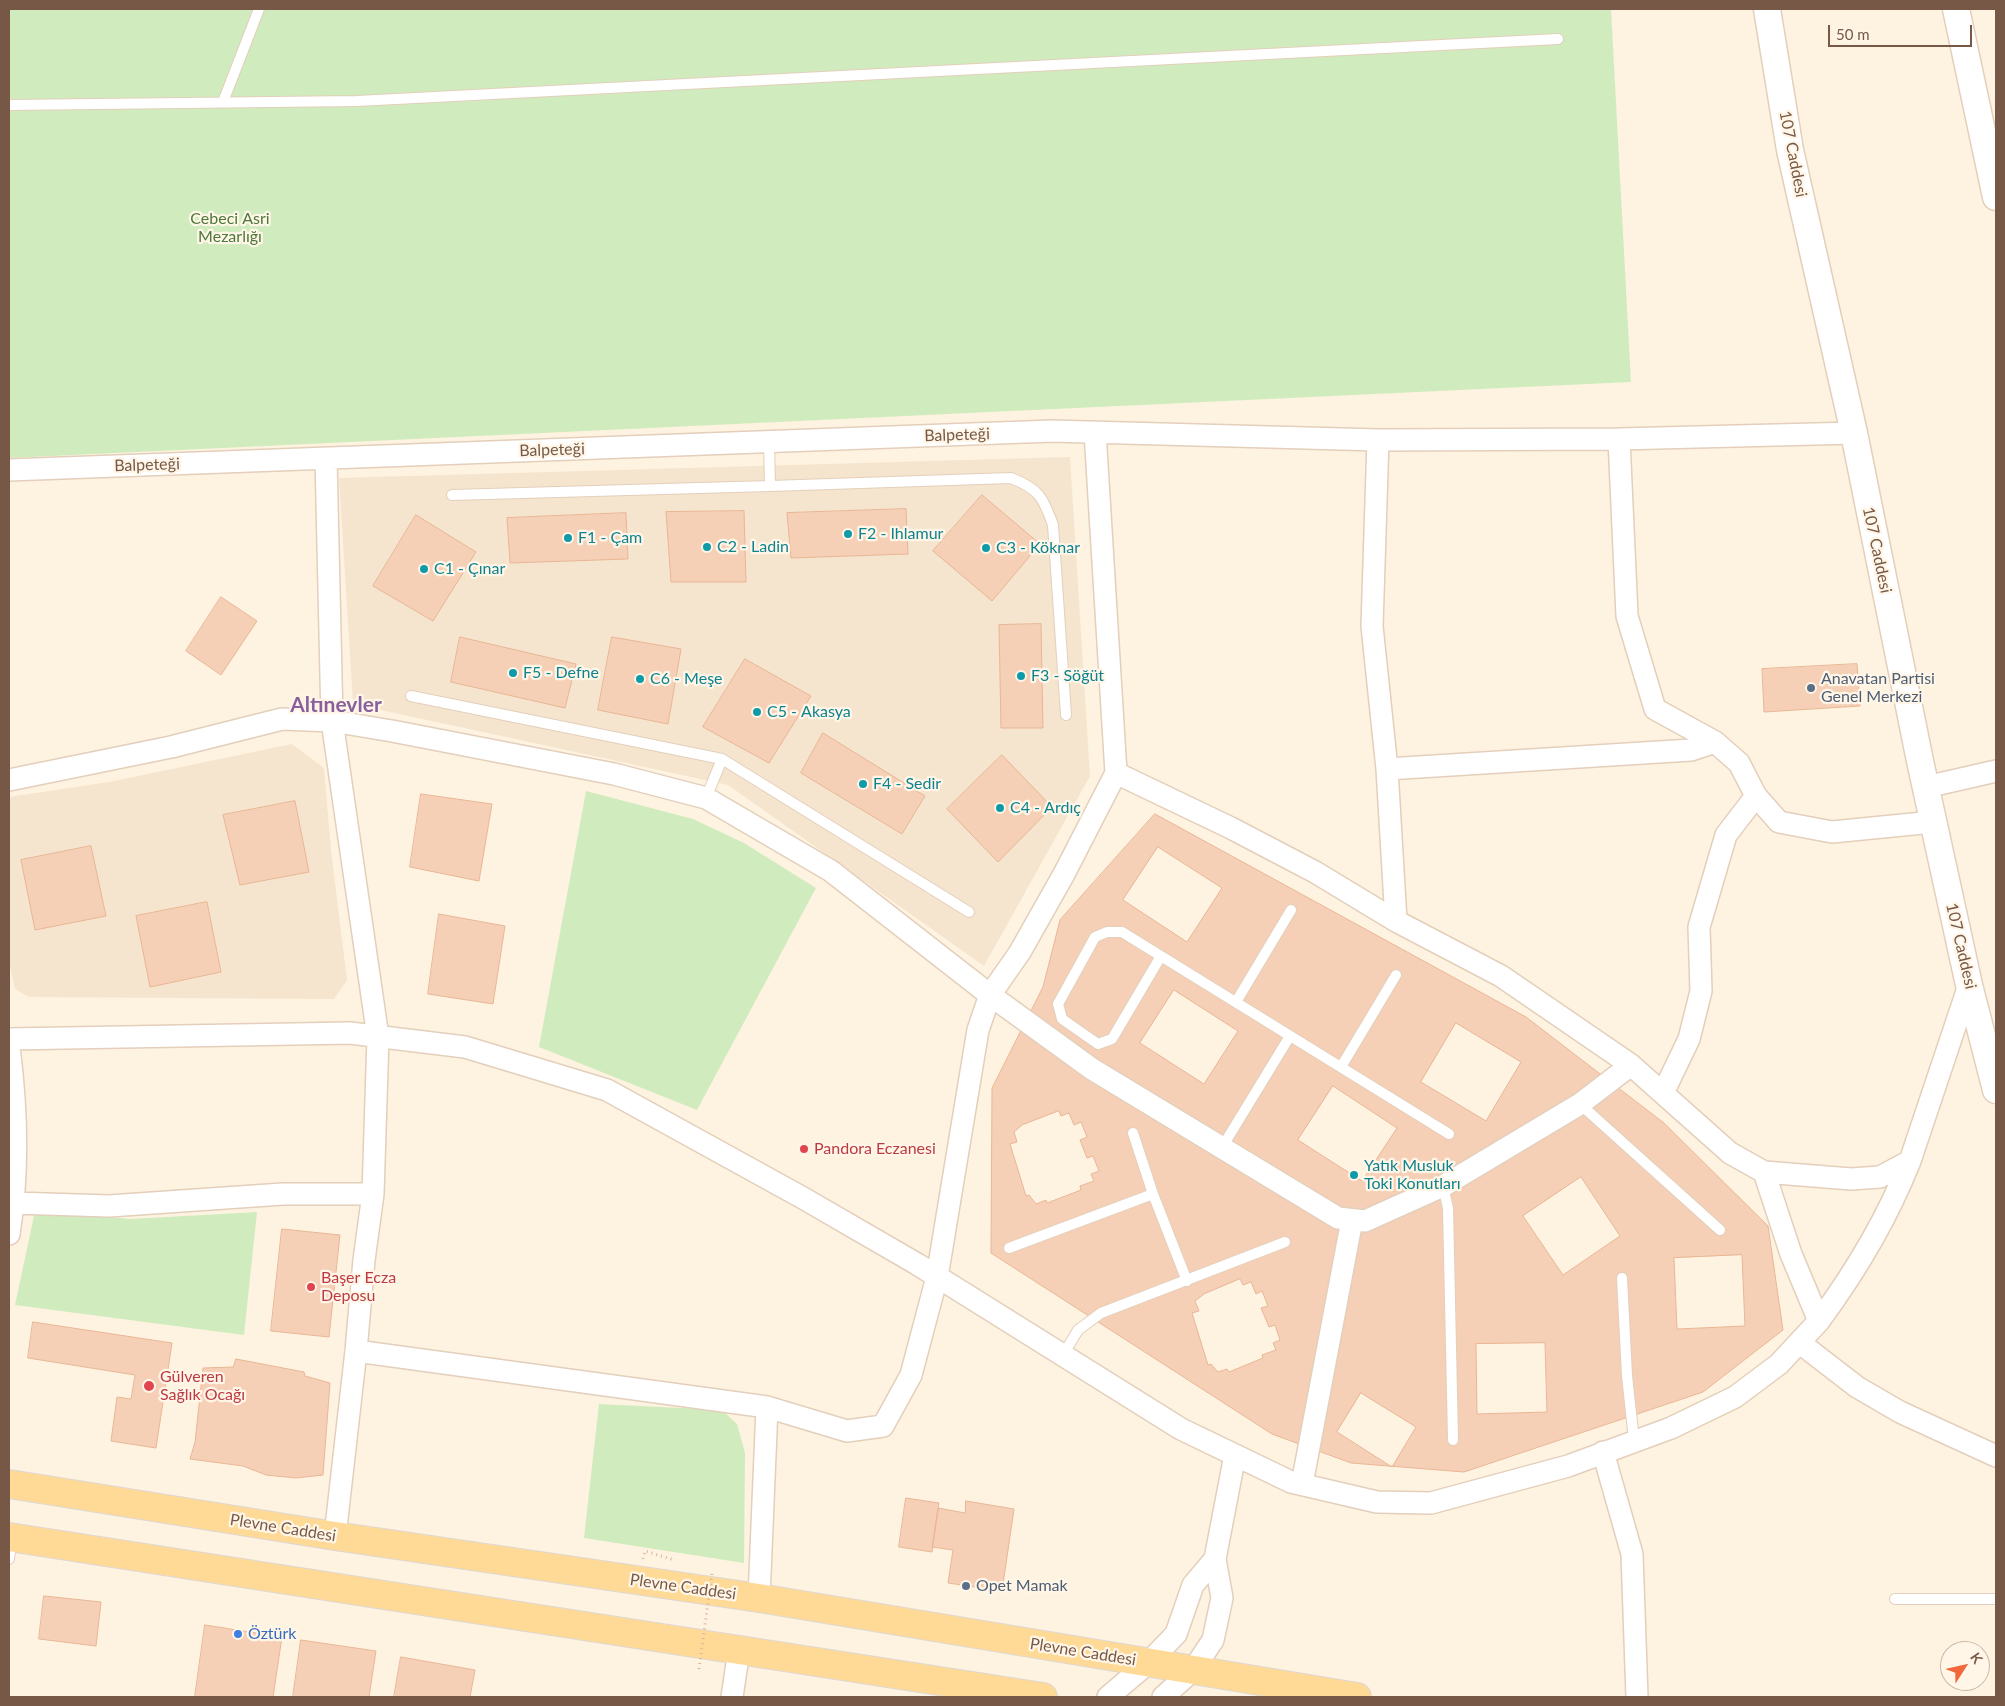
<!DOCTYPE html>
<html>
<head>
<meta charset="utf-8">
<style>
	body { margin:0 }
	#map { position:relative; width:2005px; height:1706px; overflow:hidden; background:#fef3e0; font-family:Lato,sans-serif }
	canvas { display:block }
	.frame { position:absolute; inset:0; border:10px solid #775846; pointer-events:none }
	.north { position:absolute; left:1940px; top:1641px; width:50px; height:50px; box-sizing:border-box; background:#fff6e8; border:1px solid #c9b7a7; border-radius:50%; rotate:55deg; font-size:14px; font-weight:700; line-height:20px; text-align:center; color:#775846 }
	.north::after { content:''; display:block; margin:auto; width:18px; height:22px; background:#f2673b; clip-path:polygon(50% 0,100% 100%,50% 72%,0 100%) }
	.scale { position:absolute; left:1828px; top:25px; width:144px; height:22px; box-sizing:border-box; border:2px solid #775846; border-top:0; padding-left:6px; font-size:15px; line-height:18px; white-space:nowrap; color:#775846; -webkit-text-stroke:4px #fff6e8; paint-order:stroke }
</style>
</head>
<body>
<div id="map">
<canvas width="2005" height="1706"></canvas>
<div class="frame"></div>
<div class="north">K</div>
<div class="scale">50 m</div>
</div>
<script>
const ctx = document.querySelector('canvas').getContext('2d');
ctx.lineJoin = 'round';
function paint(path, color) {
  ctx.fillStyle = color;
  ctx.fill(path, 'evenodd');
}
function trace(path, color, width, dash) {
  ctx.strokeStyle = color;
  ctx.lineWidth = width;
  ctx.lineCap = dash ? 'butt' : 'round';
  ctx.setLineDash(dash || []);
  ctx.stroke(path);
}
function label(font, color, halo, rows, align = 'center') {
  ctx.font = font + ' Lato,sans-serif';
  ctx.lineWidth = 4.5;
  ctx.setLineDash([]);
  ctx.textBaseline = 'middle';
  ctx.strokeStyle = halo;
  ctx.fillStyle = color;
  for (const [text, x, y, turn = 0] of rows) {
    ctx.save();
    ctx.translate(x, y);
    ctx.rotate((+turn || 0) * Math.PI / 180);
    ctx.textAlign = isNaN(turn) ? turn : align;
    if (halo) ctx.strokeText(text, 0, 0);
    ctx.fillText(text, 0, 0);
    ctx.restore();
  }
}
paint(new Path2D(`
	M1070,457L1090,776L984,966L728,785L353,704L339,478Z
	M292,744L324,768L331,850L347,980L334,999L29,997L15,989L9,961V797L109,782Z`), '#f6e5ce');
paint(new Path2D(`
	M9,9H1611L1631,382L9,458Z
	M586,791L693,819L744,843L816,888L697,1110L539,1047Z
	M35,1211L130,1219L257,1212L244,1335L15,1305Z
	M599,1404L722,1410L737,1424L745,1453L744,1563L584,1538Z`), '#d0ecbe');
const building = new Path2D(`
	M982,495L1040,544L992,601L933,551Z
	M906,509L908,554L791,558L787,513Z
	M744,511L746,582H671L666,512Z
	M626,513L628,559L510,563L507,518Z
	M416,515L476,552L433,621L373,586Z
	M221,597L257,621L221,675L186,651Z
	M1041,624L1043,728H1001L999,625Z
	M460,637L576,664L565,708L451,682Z
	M612,637L681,649L668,724L598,710Z
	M745,659L811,696L769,763L703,727Z
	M1857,664L1860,706L1764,712L1762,669Z
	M823,733L925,796L902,834L801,773Z
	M1002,755L1052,807L998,862L947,809Z
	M421,794L492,804L479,881L410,867Z
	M295,801L309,872L240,885L223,815Z
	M1155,814L1526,1017L1664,1123L1768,1226L1783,1330L1703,1392L1464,1472L1351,1463L1272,1434L991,1253L992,1088L1043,987L1060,920Z
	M91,846L106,916L35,930L21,860Z
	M1158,847L1222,888L1187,942L1123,900Z
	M207,902L221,972L150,987L136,916Z
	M439,914L505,926L493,1004L428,994Z
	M1174,990L1238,1031L1204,1084L1140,1043Z
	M1456,1023L1521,1062L1486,1121L1421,1082Z
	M1333,1086L1397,1128L1362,1181L1298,1140Z
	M1059,1111L1061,1116L1069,1113L1074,1125L1081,1122L1087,1137L1080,1140L1087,1158L1093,1156L1099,1171L1091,1174L1094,1181L1080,1186L1081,1190L1047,1203L1046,1200L1036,1204L1029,1195L1026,1196L1010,1144L1017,1142L1014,1132L1022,1125Z
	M1581,1177L1620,1236L1563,1275L1523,1216Z
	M282,1229L340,1235L329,1337L271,1331Z
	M1742,1255L1745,1326L1677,1329L1674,1258Z
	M1240,1279L1243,1285L1251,1282L1256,1294L1262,1291L1268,1306L1261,1308L1269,1327L1275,1325L1280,1340L1273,1343L1276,1350L1262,1355L1263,1358L1229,1372L1227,1369L1218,1372L1211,1364L1208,1365L1192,1313L1199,1311L1195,1301L1204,1294Z
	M33,1322L172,1343L156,1448L111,1441L117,1397L131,1399L135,1375L28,1358Z
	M1545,1343L1547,1412L1477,1414L1476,1344Z
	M236,1359L304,1372L305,1376L330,1383L323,1475L296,1478L266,1475L243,1466L190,1459L195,1442L203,1368L233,1367Z
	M1361,1393L1416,1427L1392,1467L1337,1432Z
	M906,1498L939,1503L932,1552L899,1547Z
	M966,1501L1014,1509L1002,1591L948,1583L953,1550L932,1547L938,1508L965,1513Z
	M44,1596L101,1602L96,1646L39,1639Z
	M205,1625L282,1637L273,1697H195Z
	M301,1640L376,1651L369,1697H293Z
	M401,1657L475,1670L470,1697H394Z`);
paint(building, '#f5d0b6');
trace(building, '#e9b695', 1);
const service = new Path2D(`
	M223,102L259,9
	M9,105L357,101L1558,39
	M770,486L1011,478C1039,489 1043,497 1053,525L1066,715
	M452,495L770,486L769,442
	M411,696L722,759L706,798
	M722,759L969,912
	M1161,956L1112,1039L1098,1044L1062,1019L1058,1004L1095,937L1107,932H1122L1449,1134
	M1236,1002L1291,910
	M1341,1067L1396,975
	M1580,1104L1720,1230
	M1133,1133L1153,1194L1187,1281
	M1221,1149L1290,1036
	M1443,1186L1448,1208L1453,1440
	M1009,1248L1153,1194
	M1622,1278L1627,1376L1634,1440
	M1063,1355L1078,1330L1101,1313L1285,1242
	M9,1559L12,1538
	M1895,1599H1996`);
const minor = new Path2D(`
	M1095,432L1116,773L1231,828L1315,872L1396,921L1501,976L1631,1065L1730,1153L1764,1172L1851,1179L1880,1177L1910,1161L1969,985
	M1619,439L1627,616L1655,709L1715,742L1739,763L1756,796L1779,822L1832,832L1933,822
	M1378,440L1372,626L1387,769L1396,921
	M326,458L332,721L378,1037L373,1194L364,1260L356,1351L335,1536
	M9,470L1052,431L1378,440L1619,439L1854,433
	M1387,769L1691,750L1715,742
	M9,780L171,747L282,719L332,721L392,731L614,774L706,798L831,871L990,995L1092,1069L1338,1218L1365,1221L1443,1186L1580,1104L1631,1065
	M1926,787L1996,771
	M9,1039L350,1033L465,1047L607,1090L803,1198L917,1264L1181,1429L1291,1482L1377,1502L1431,1503L1568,1466L1671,1428L1735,1397L1779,1364L1819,1321L1791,1254L1764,1172
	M9,1047C17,1109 19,1171 9,1234
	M1663,1093L1689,1039L1701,991L1699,927L1726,835L1756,796
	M14,1203L109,1206L283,1194H373
	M1819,1321C1856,1271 1887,1219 1910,1161
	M1800,1343L1857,1387L1900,1412L1996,1456
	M356,1351L767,1407L847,1431L883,1426L911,1375L937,1277L978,1030L990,995L1020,952L1064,874L1116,773
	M1603,1452L1632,1554L1637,1697
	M1302,1484L1352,1220
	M759,1598L767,1407
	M732,1697L739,1650
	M1108,1697L1148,1663L1176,1634L1193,1585L1215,1559
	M1163,1697L1193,1670L1213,1640L1222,1598L1215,1559L1235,1455`);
const tertiary = new Path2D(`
	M1767,9L1790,150L1854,433L1920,761L1969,985L1996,1090
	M1956,9L1996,197`);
const primary = new Path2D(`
	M9,1484L335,1536L759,1598L1357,1697
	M9,1537L1043,1697`);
trace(service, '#e3cfbb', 12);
trace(minor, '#e3cfbb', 24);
trace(tertiary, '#e3cfbb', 29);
trace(primary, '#ded7d3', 30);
trace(new Path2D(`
	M643,1559L645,1551L674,1560`), '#dab399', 3, [1, 4]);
trace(service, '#fff', 10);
trace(minor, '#fff', 21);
trace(tertiary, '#fff', 26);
trace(primary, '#ffda96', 28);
trace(new Path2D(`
	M699,1669L712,1573`), '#dab399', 3, [1, 4]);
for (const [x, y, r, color] of [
	[848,534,5,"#0f9aa8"],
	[568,538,5,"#0f9aa8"],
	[707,547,5,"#0f9aa8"],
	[986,548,5,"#0f9aa8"],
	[424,569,5,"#0f9aa8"],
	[513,673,5,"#0f9aa8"],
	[1021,676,5,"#0f9aa8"],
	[640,679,5,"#0f9aa8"],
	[1811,688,5,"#5c6f8a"],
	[757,712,5,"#0f9aa8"],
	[863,784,5,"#0f9aa8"],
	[1000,808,5,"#0f9aa8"],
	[804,1149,5,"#e0444e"],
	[1354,1175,5,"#0f9aa8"],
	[311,1287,5,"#e0444e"],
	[149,1386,6,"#e0444e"],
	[966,1586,5,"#5c6f8a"],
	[238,1634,5,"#3f7fe0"]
]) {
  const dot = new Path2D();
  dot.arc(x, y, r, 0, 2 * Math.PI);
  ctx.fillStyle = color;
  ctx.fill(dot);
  trace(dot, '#fff6e8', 2);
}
label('16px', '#775846', '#fff6e8', [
	["107 Caddesi",1793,154,79],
	["Balpeteği",957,435,-2],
	["Balpeteği",552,450,-2],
	["Balpeteği",147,465,-2],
	["107 Caddesi",1877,550,78],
	["107 Caddesi",1961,946,77],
	["Plevne Caddesi",283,1528,9],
	["Plevne Caddesi",683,1587,8],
	["Plevne Caddesi",1083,1652,9]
]);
label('16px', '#4c783a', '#fff6e8', [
	["Cebeci Asri",230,219],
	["Mezarlığı",230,237]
]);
label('16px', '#0d838f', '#fff6e8', [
	["F2 - Ihlamur",858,534],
	["F1 - Çam",578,538],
	["C2 - Ladin",717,547],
	["C3 - Köknar",996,548],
	["C1 - Çınar",434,569],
	["F5 - Defne",523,673],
	["F3 - Söğüt",1031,676],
	["C6 - Meşe",650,679],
	["C5 - Akasya",767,712],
	["F4 - Sedir",873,784],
	["C4 - Ardıç",1010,808],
	["Yatık Musluk",1364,1166],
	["Toki Konutları",1364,1184]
], 'left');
label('16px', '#4e5e75', '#fff6e8', [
	["Anavatan Partisi",1821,679],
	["Genel Merkezi",1821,697],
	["Opet Mamak",976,1586]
], 'left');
label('16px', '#be3a42', '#fff6e8', [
	["Pandora Eczanesi",814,1149],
	["Başer Ecza",321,1278],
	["Deposu",321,1296],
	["Gülveren",160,1377],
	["Sağlık Ocağı",160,1395]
], 'left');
label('16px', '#366cbe', '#fff6e8', [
	["Öztürk",248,1634]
], 'left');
label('bold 21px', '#88609b', '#fff6e8', [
	["Altınevler",336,705]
]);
</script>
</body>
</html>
